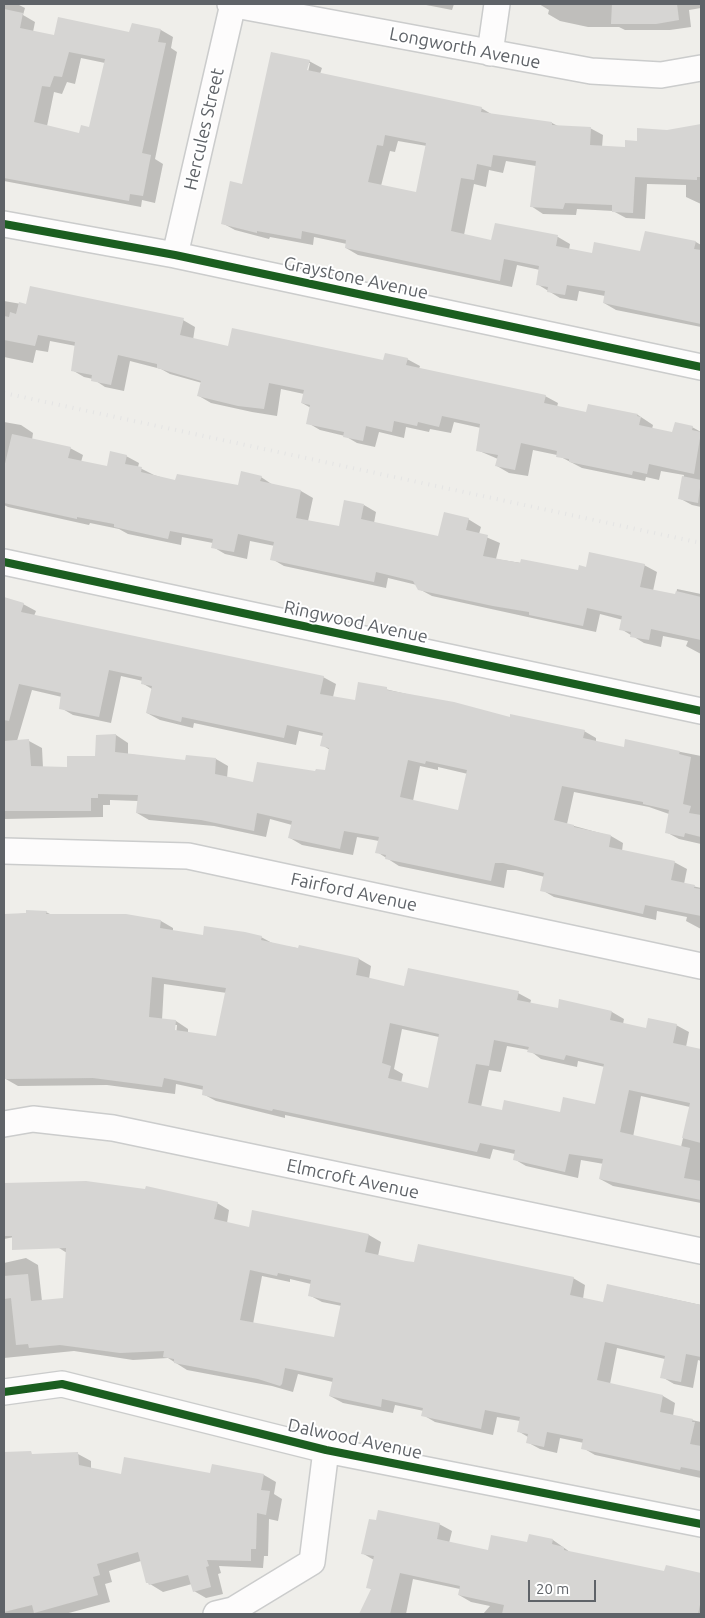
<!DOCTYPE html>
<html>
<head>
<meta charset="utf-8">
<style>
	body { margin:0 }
	#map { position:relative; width:705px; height:1618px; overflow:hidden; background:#efeeea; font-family:Ubuntu,sans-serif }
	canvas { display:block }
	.frame { position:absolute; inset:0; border:5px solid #5f6368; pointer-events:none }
	.scale { position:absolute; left:528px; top:1580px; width:68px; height:22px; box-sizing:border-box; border:2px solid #5f6368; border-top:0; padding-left:6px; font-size:15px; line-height:18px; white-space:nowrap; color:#5f6368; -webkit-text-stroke:4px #fff; paint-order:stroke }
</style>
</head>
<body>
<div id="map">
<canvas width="705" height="1618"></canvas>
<div class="frame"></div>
<div class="scale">20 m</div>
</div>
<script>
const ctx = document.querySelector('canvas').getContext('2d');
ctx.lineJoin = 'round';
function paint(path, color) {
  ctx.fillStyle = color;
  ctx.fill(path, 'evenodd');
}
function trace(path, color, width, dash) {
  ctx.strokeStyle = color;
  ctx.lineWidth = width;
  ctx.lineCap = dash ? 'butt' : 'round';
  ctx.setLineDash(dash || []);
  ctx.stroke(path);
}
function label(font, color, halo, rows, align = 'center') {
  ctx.font = font + ' Ubuntu,sans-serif';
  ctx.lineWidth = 4;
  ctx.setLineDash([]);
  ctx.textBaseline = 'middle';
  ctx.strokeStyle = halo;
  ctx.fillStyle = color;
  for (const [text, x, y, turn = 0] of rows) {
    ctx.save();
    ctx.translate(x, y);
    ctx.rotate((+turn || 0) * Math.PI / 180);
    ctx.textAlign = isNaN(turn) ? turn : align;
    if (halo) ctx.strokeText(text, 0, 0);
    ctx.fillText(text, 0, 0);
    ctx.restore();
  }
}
paint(new Path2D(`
	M4,4H17L25,8L23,15L35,22L33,32L55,37L130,34L132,24L161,30L173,37L171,48L177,52L155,159L163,164L155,203L142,200L141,207L4,181ZM81,58L105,63L90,128L80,134L47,126L54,92L62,94L67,82L75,84Z
	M421,4H454L452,10Z
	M539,4H701V8L689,10L691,27L670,30H625L619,27H588L560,21L548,14L549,10Z
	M272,53L309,61L322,68L320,74L481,108L493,115L552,123L558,126L590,128L603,135L602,147L626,148V141L638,142L639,130L667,131L701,126V204L686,197V185L647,184L645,219L626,218L613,211L577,209L576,215L543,214L531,206L536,166L506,161L503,173L489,170L486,187L474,184L464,235L492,241L496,225L558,237L570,244L569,250L593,254L595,244L641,252L646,233L696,242L701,245V327L616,310L604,303L605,296L579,291L577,301L560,298L537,284L540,270L517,265L512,287L358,255L346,248L347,244L314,237L313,245L270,237L269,239L235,230L222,223L231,183L243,185ZM308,63H310L307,76H305ZM398,141L427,146L417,194L381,186L390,151L395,152Z
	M4,301L27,305L183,320L195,327L193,340L229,348L384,361L407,359L420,366L419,369L545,396L558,403L557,407L587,413L589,406L638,415L653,425L652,429L673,434L692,427L701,432V507L692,505L679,498L684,475L661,471L659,480L646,477L645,481L582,468L557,455L533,450L528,476L509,473L497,466L498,459L477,450L481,428L454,422L451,433L430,429L429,432L406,427L404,438L379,432L375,447L357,443L345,436L320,430L308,423L311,408L302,403L304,394L281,389L277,416L252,412L211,403L199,396L202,383L170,374L161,369L130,361L124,391L105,387L93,379L84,377L72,370L76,346L50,341L48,352L36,350L33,363L4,357Z
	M4,422L21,425L33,433L32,440L70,448L83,455L81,462L108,467L126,456L139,463L138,467L154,475L176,482L239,487L261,477L273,485L301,491L313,498L308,521L340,528L364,505L376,512L374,523L439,538L468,519L481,527L479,534L500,543L496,559L579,572L587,568L644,565L657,572L653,591L676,596L677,589L701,594V654L686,646L688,641L663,636L661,647L644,643L621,629L623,620L600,614L596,632L432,596L419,589L417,585L388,578L386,588L284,566L272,559L275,546L250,541L247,559L225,554L213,547V543L182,537L181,545L128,534L119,529L90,523L89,525L8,507L4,505Z
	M4,598L23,604L36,611L34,616L323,677L336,684L333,697L356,702L359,683L511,718L584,731L596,738V742L625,748L626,741L701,756V844L679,839L666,832L669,814L649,807L574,792L567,824L611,836L623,843L622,851L674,862L687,869L684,884L701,888V929L686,921L687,917L657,911L656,920L554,897L542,890L545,877L516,870H507L504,888L399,866L377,852L379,841L357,837L353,855L302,845L290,838L292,825L270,819L266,837L214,826L149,820L137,813L138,801L110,800V805H103V817L4,819ZM121,676L143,681L142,683L152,689L147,713L160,720L193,728L194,723L296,745L299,731L323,736L322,745L330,750L326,771L254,783L227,778L228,766L216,759L186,761L128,754V743L116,735L97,737L96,757L68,768H43L42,748L29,741H17L32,690L62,697L61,708L73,715L111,723ZM420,766L438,770V767L468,774L459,811L413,801Z
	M46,912L52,915L126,916L161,921L173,928V931L204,936L261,937L274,944L359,959L371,966L369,979L405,987L518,993L531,1000L530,1004L559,1010L612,1012L624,1019L623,1024L647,1030L676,1025L689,1032L686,1047L701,1050V1203L613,1186L600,1179L604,1164L581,1160L578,1178L526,1166L514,1159L515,1154L493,1149L490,1159L285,1115V1118L216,1101L203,1094L204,1090L176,1084L175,1094L107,1085L18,1086L4,1078V915ZM164,984L227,993L217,1038L188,1033V1029L176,1021L162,1020ZM174,1025H177L176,1037ZM402,1029L439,1037L429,1089L401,1083L403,1074L394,1069ZM507,1046L529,1050L541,1059L577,1067L578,1061L605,1067L596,1105L561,1113L503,1111L481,1107L489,1070L501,1072ZM641,1096L690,1107L681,1147L633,1137Z
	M86,1182L217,1203L229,1210L227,1223L250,1228L369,1235L381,1242L378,1256L406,1263L573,1278L585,1285L583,1299L604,1304L608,1285L701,1305V1361L698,1360L693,1388L674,1384L662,1377L665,1359L617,1348L610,1384L663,1396L675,1403L673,1416L701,1422V1478L595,1455L583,1448L584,1443L560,1438L557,1453L540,1449L527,1442L528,1437L518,1431L520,1421L497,1417L493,1435L435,1422L423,1415L424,1411L395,1405L393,1413L343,1403L330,1396L333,1382L298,1374L293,1392L272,1386L187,1370L168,1358L133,1360L74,1351L4,1358V1263L26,1258L38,1265L42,1301L64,1299L67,1253L59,1248L55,1229L4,1239V1185ZM262,1276L290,1282V1279L311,1284L309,1295L322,1302L342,1306L335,1338L253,1324Z
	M4,1454H78L91,1461V1469L122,1475H264L276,1482L274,1494L282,1499L278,1521L269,1519L268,1556H264L263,1568L219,1566L221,1573L218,1574L223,1594L206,1598L194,1591L192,1584L163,1592L150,1584L141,1561L109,1571L112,1582L105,1584L110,1602L65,1614H4V1577L12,1575L4,1548Z
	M439,1524L452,1531L449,1543L489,1552L553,1540L570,1552L665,1573L667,1567L701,1574V1614H483L490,1606L471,1602L459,1595L460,1589L413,1579L406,1614H360L372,1590L368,1587L374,1560L362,1553Z`), '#0003');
paint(new Path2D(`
	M612,4H677L679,20L656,24H611Z
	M4,9L23,13L20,28L54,35L58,17L129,32L132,23L161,29L158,42L166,43L142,153L151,155L143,196L130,194L129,201L4,178ZM69,52L105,59L89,127L81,125L79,133L34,122L42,86L50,87L54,76L62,77Z
	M271,52L310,60L307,70L482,107L481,112L552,122V125L591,127L590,145L625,147V140L637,141V128L667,130L701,124V177H697V180L635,177L633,213L612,212V205L565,203L563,209L530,207L536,161L493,155L491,167L477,164L474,180L461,178L451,231L491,240L495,223L558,235L556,246L592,253L594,242L640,251L645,231L696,241L694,249L701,250V324L603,303L605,291L567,285L565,295L547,292L548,287L536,285L539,266L504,259L500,281L345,248L346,240L302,231L301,239L257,231V233L221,224L230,181L242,184ZM385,135L426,143L416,192L368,182L377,145L383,146Z
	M30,286L184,318L180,335L228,346L232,328L383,360L385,353L408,358L406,365L546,395L544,403L586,412L588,404L638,414L637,416L641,417L639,425L672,432L675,422L693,426L692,430L701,432L694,474L649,464L647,474L633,471L632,475L569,462V459L556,457L557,451L521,443L515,470L495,466L498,455L476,451L480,424L442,416L439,427L418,422L417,426L394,421L392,432L366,426L363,441L343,437L344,432L306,424L310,405L301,403L304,390L269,383L264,409L238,406L197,396L201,381L157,368V364L118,355L111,385L91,381L92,375L71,371L75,342L38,335L35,346L4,340V316L9,317L10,312L16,314L19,302L26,304Z
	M12,434L71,447L68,458L107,466L110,451L127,455L125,464L142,467L141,472L175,480L177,474L238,485L241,471L262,476L260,481L301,490L296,518L339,526L344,500L364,504L361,519L438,536L444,512L469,518L466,530L488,535L483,556L520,563L521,559L578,570L579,565L586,567L589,552L645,564L640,587L675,594L676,591L701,597V640L651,629L649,640L630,637L631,632L619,630L622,616L587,608L583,626L529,615V612L493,606L418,590L413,581L376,572L374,582L270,560L274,542L238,534L234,552L211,548L213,539L170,531L168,539L114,527V524L77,517V519L4,503V468Z
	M682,476L701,480L698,503L678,499Z
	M4,597L24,603L21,612L324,676L320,694L355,700L358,682L387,687V690L454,702L510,717V714L585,730L583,738L624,747L625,739L680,751L679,754L691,757L683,804L691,806L689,813L701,815V837L685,833L684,837L665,833L669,810L643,804V802L562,786L554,820L574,825V827L611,835L609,847L675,861L671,880L695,885L694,888L701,889V916L645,905L643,914L540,891L544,873L503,863H495L491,881L385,859L386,855L375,853L379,837L344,831L340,849L288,838L292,821L257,813L254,831L201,820L136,813L138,795L98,794V798H91V811H4V741L29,739L31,766L67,767V756H95L96,735L116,734L115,752L185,760L186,755L216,758L215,774L253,782L257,762L315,771L316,769L325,770L329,748L320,746L323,733L287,725L284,738L182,717L181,722L146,713L152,686L141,684L142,677L109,670L99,717L59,709L61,693L19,684L9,721L4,720ZM408,760L425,764L426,761L467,770L458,810L400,797Z
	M26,910L47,911L46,914H126L161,920L160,928L203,935L204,926L245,932L262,936L261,940L298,948L299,945L359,958L356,975L366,977L404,986L408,968L519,991L517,1000L558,1008L559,999L612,1011L610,1020L646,1028L648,1018L677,1024L673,1043L701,1049V1143L682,1138L690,1103L629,1090L620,1132L690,1148L684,1178L701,1181V1200L599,1179L603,1159L569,1154L565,1172L513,1160L515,1150L480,1143L477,1152L273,1109L272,1111L202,1095L203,1086L164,1078L162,1087L93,1078L4,1079V914L26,913ZM152,977L226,988L216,1036L175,1030L176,1020L149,1017ZM390,1023L439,1034L428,1088L388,1078L391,1066L382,1063ZM494,1040L529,1047L527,1052L564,1060L566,1055L604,1064L595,1104L563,1097L560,1112L504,1100L502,1110L468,1103L476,1064L489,1066Z
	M86,1181L145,1189L146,1186L218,1202L214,1219L249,1227L252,1210L369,1234L365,1252L406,1261L414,1262L418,1244L574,1277L570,1295L603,1302L607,1284L701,1305V1357L686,1354L681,1382L660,1378L665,1356L605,1342L597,1380L663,1395L660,1412L693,1419L692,1422H695L690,1444L701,1446V1471L681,1467L680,1470L581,1449L583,1439L547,1432L544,1447L526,1443L528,1434L517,1432L520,1417L485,1410L481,1429L421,1416L423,1408L382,1399L381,1407L329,1396L333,1378L285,1368L282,1384L280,1386L258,1379L174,1363V1359L163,1357L164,1351L120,1353L60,1345L29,1348L28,1344L16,1345L11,1298L4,1299V1276L28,1274L31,1301L63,1298L66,1248L12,1250V1236H4V1183ZM250,1270L277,1276L278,1273L311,1280L308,1296L341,1303L334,1337L240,1320Z
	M31,1451L32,1454L78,1452L79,1465L121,1474L124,1457L210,1473L212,1464L264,1474L261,1490L270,1491L266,1515L257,1513L256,1549H251V1561L207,1560L209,1566L206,1567L211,1587L193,1592L188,1575L149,1585L148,1583H146L138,1552L97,1564L100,1575L93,1577L98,1595L34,1613L32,1605L4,1612V1452Z
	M378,1510L440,1523L437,1539L488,1550L491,1535L527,1542L529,1534L553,1539L552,1544L564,1547V1550L664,1571L666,1565L701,1573V1600L698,1614H502L504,1605L458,1595L460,1586L400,1573L390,1614H359L371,1589L366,1588L374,1556L361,1554L369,1519L376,1520Z`), '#d6d5d3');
const minor = new Path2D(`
	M230,4L591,71L661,75L701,68
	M490,53L497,4
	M4,224L175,255L701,367
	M175,255L233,4
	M4,562L701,711
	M4,851L188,856L701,966
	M4,1124L33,1119L113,1128L701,1251
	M4,1392L62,1384L326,1450L701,1524
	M216,1614L233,1610L312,1562L326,1450`);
trace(minor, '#cbcccc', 28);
trace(minor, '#fdfcfc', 25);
trace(new Path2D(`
	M4,393L701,543`), '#e4e4e4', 4, [1, 6]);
trace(new Path2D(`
	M4,224L175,255L701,367
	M4,562L701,711
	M4,1392L62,1384L326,1450L701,1524`), '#1b5e20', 8);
label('18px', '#5f6368', '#fff', [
	["Longworth Avenue",465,48,11],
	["Hercules Street",204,129,-77],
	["Graystone Avenue",356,278,12],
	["Ringwood Avenue",356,622,12],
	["Fairford Avenue",354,892,12],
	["Elmcroft Avenue",353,1179,12],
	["Dalwood Avenue",355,1439,12]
]);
</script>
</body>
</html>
